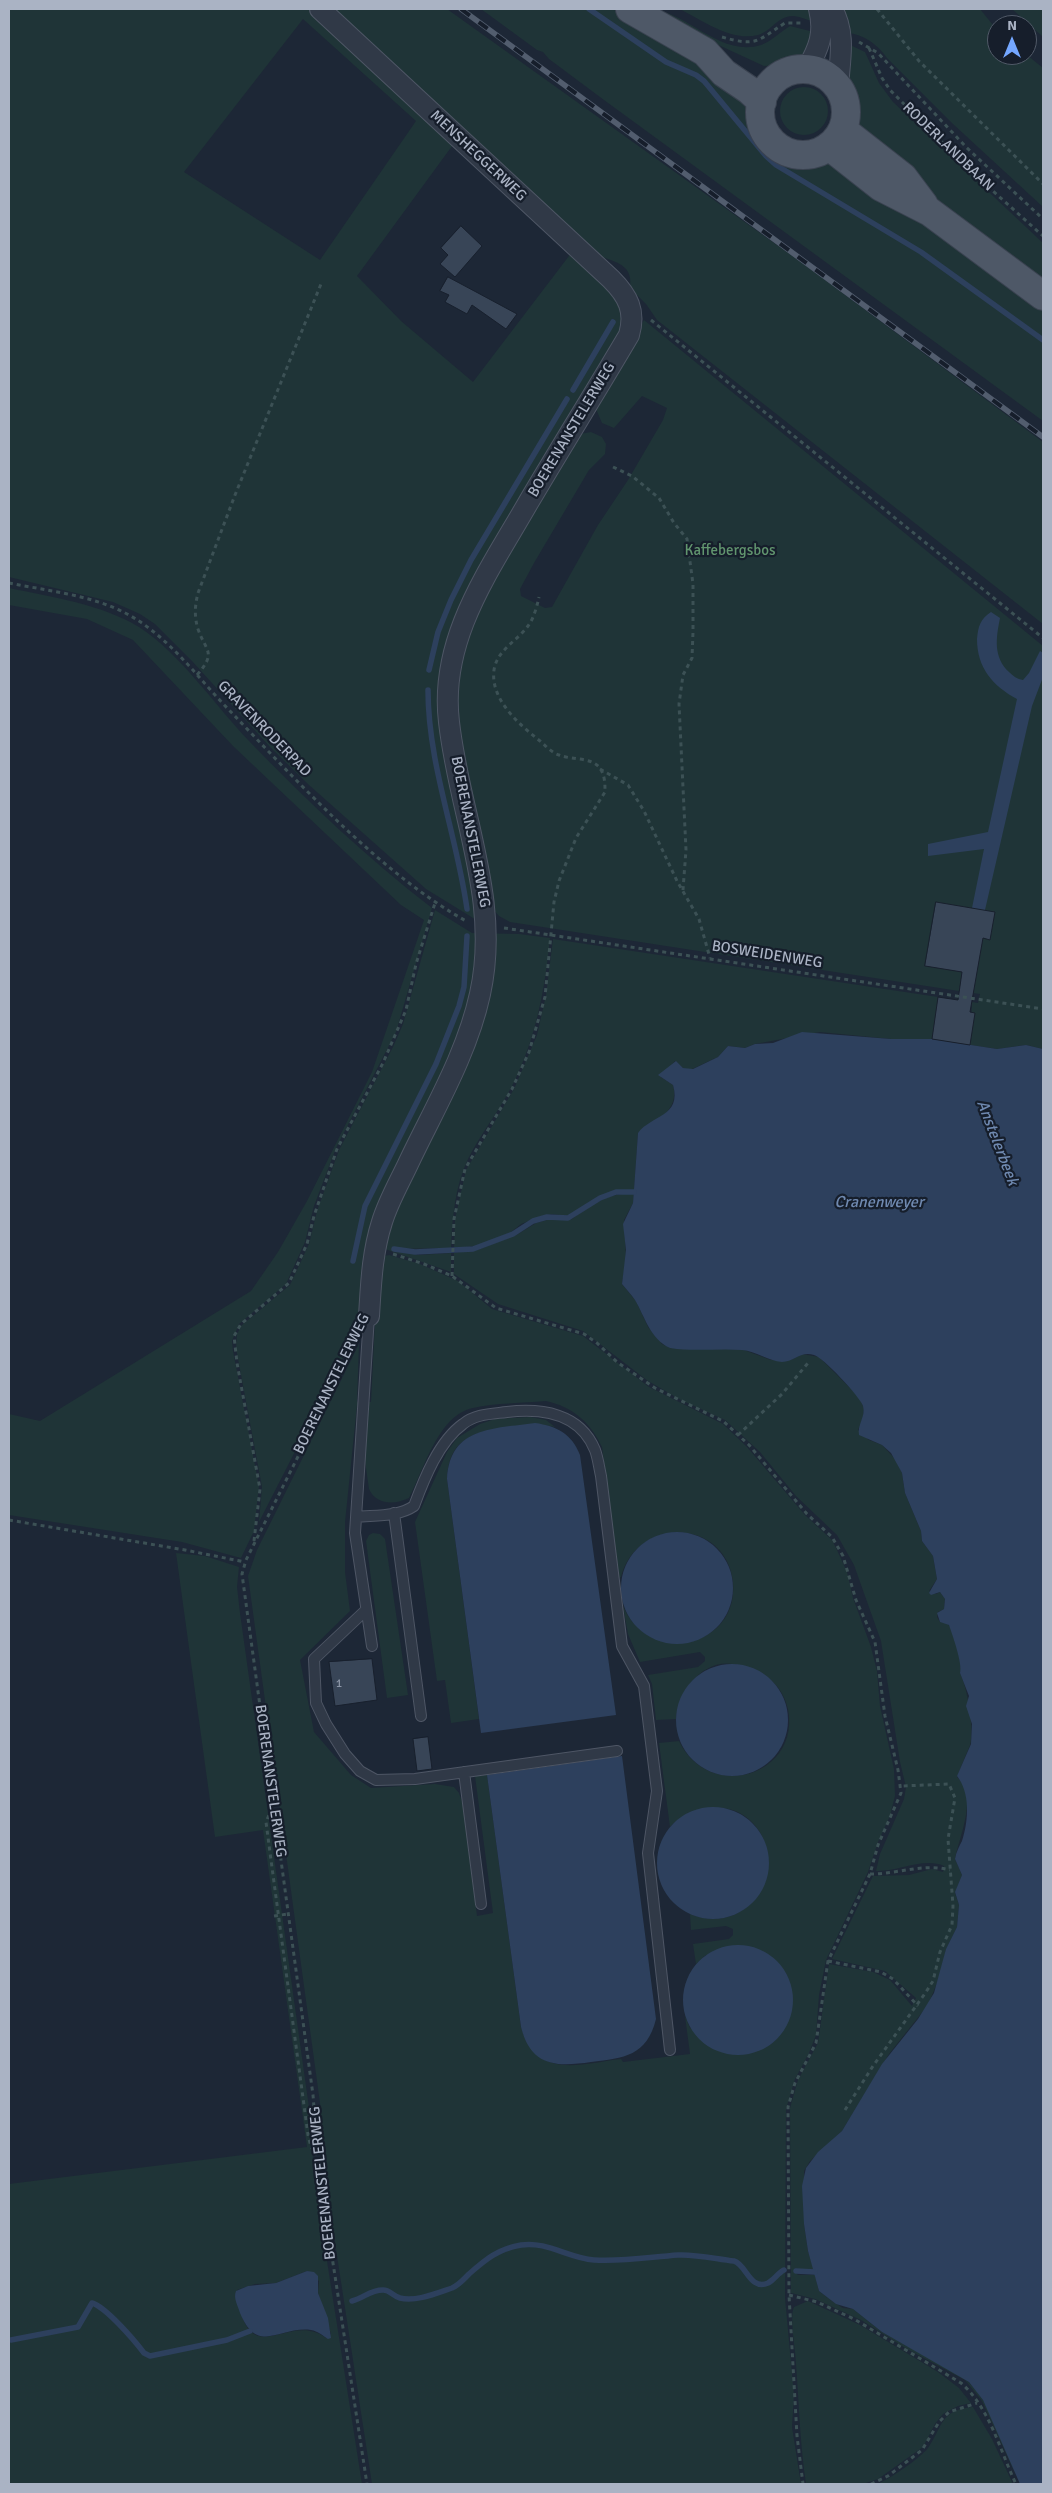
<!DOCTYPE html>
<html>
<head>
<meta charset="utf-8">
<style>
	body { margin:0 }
	#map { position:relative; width:1052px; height:2493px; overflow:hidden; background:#1d2736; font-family:Signika,sans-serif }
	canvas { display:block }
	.frame { position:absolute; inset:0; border:10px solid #aab3c4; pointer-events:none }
	.north { position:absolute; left:987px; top:15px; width:50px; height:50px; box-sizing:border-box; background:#161e2b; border:1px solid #515a68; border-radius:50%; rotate:0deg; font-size:14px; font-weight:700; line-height:20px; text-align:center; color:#aab3c4 }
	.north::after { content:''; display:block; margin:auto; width:18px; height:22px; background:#74a7ff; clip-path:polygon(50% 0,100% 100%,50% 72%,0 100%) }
</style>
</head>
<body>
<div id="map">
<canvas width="1052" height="2493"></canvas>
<div class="frame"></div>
<div class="north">N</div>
</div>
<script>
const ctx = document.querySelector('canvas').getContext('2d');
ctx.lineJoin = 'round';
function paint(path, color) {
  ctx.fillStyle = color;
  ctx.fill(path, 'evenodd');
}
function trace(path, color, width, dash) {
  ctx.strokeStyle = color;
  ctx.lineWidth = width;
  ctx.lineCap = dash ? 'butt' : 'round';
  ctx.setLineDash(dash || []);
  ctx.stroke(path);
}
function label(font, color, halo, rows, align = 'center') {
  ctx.font = font + ' Signika,sans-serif';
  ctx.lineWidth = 4.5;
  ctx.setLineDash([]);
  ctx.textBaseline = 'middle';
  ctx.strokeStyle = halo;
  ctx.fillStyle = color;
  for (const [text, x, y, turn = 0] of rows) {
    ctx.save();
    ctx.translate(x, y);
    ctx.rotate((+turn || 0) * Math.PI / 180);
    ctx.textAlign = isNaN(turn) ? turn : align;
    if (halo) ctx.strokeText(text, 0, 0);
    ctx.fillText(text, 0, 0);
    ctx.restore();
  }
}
paint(new Path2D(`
	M9,9H312L455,142L357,276L401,321L473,382L572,252L612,290L623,307L621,331L445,660L478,921L426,889L309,785L270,747L192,661L155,624L140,614L113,602L9,577ZM303,19L416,121L320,260L184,172Z
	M328,9H447L802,263L1043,442V624L657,320L646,304L630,288C633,267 620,263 602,257Z
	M481,9H613L690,57L753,109L759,132L773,150L794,160L823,159L839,162L1043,309V421L604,100L549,59L543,52L537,50Z
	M648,9C685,9 719,58 761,45C772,41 780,32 790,26L814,32L804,55L797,60L783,65L764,66L699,36Z
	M680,9H809L813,21C807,20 801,17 794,16C778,15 772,31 758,35C732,42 701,20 680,9Z
	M840,9H980L997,30V55H1027L1043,68V207L953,124L887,58C878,45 864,34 847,33Z
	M1012,9H1043V37Z
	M848,44L865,52L879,83L893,102L1043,243V281L928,194L855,123L853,97L847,84Z
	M780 111a24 24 0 1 1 48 0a24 24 0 1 1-48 0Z
	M644,320L1043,646V1049L1026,1045L997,1049L970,1045L972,1002L978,1003L980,994L973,993L983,938L989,939L936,902L925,966L962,972L959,991L510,922L499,916L492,908L457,732L456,684L473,615L580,434L591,432L602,437L606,444L605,454L589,470L534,563L520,589L521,596L545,608L552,607L598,525L628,480L663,420L667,408L642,396L614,428L602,423L596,409L597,400Z
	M9,588C52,597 101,604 139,627C180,653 216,707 250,742C307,801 367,858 432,908L396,1032L336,1148L314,1206L305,1242L286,1284L239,1324L232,1341L233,1351L259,1486L254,1531L241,1558L182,1542L9,1515V1414L40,1421L251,1291L278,1252L307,1201L372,1072L424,920L401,905L233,746L133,640L87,619L9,605Z
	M435,910L472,933L519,934L550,938C545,989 536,1038 513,1084C500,1110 481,1133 468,1159C455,1186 452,1219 451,1248L392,1249L418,1255L451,1253V1272L382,1248L357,1330L259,1522L262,1487L236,1348L237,1334L242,1325L290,1285L309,1244L317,1211L339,1150L393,1047L403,1024Z
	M553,939L938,997L932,1039H891L820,1032L755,1044L745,1048L728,1046L718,1057L690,1070L683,1068L675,1061L661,1077L673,1085C680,1110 656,1122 638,1133L634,1190L606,1194L567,1216L551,1214L539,1217L521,1224L510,1233L476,1246L454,1248L455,1219L466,1170L514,1089L537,1035L546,995Z
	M634,1193L633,1203L624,1220L626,1258L622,1284L636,1301L648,1327L662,1344L670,1348L741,1349L771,1360H791L802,1354L819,1357L860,1398L864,1409L863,1418L858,1430L869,1440L882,1445L896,1460L902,1473L905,1493L921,1531L922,1541L933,1556L937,1579L929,1591L936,1594L940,1592L945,1599L944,1609L938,1612L937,1617L940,1622L947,1623L953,1630L962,1669L960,1673C967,1686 975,1731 970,1745C966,1755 961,1766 957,1777C979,1795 959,1837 955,1859L962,1875L955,1893L959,1905L957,1927L946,1949L942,1971L928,2005L889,2054L842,2131L810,2161L804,2171V2224L808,2251L814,2270H798L796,2273L798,2275H815L819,2291L832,2301L843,2308L853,2309L882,2332L962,2376C994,2403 1003,2447 1020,2484L982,2401L965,2380L907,2349L861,2320L815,2299L791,2293L790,2108L798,2080L818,2043L829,1964L873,1972L890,1980L912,2006L916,1998L885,1971L832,1959L873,1876L909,1875L932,1869L943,1872L944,1866C923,1857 898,1872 876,1871L880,1854L904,1799L906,1787L900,1762L881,1641L854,1565L837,1535L796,1496L760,1452L725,1420L681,1400L648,1381L583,1331L498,1304L454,1274V1253L480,1249L518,1234L536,1223L547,1220L572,1219C594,1203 605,1194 634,1193Z
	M389,1255L420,1264L458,1281L492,1309L583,1336L649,1387L723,1424L747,1447L805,1515L832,1540L837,1550L847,1572L853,1598L871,1647L877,1671L880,1706L894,1769L895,1796L890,1816L878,1842L868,1872L826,1960L819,1995L816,2035L809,2053L795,2079L786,2109L785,2298L794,2395L792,2427L801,2484H372L326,2184L320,2103L248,1576L257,1550L359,1344L357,1402H371L376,1301L384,1256ZM546,1401C573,1407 590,1422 602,1447L619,1578L621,1577C637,1516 726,1518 733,1582C739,1648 649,1667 623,1606L628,1634L640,1662L700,1652L705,1657V1661L698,1667L648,1675L652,1684L656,1720L676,1719C678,1692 702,1659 733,1664C739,1665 745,1668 751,1670C770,1676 783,1688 788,1709C801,1776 709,1803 679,1741L659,1743L670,1827C680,1816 690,1814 704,1810C762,1794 793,1875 744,1909C727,1921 708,1921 690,1914L691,1930L726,1926L733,1929V1935L729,1939L693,1944L696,1964L706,1955L786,1973C797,2000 792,2025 771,2044L690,2028L685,2016L690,2054L623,2062L621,2059C579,2064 538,2080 521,2027L487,1775L475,1776L493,1913L477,1916L463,1805L459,1793L454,1787L435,1784L371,1788L351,1775L314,1732L300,1660L350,1611L345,1572V1522L357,1405L369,1489C376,1505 395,1505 409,1498C424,1470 438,1415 473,1408C496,1403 522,1403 546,1401Z
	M530,1417L546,1420L555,1427C538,1423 523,1425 506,1428C471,1433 449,1439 447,1479L479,1719L451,1723L445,1680L437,1681L415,1522L447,1452L457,1438L480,1424L495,1419Z
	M373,1533L380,1534L385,1539L408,1695L387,1698L366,1541L369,1535Z
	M176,1553L205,1556L239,1567L237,1587L240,1613L311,2122L314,2178L362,2484H9V2184L307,2147L263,1830L215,1837ZM307,2271L319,2281L318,2293L331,2334L326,2338C288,2309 247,2378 237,2290L255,2284L276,2283Z
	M808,2301L860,2325L938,2372L959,2388L971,2403L958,2406L943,2414L935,2424L923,2447L878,2479L863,2484H806C800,2444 799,2404 796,2364C796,2351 789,2317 794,2307Z
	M971,2407H973L992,2439L1013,2484H877C890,2479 919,2459 928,2448C943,2427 939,2411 971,2407Z`), '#1f3437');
paint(new Path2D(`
	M991,612L1000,618C996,638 993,657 1009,672C1013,676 1017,679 1023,680L1029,673L1040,651L1043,653V677L1032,706L979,936L974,909L972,908L984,849L928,856V844L988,832L1017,699C993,686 977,668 977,639C978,627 980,619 991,612Z
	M802,1032L891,1039H932L997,1049L1026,1045L1043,1049V2484H1020L983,2400L969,2382L882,2332L853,2309L836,2304L819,2291L808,2251L804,2224L802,2186L806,2168L818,2152L842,2131L882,2064L918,2019L934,1993L946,1949L957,1927L959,1905L955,1892L962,1875L955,1859C956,1852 959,1847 962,1841C969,1820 970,1792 957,1776L971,1744L972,1724L966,1706L969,1696L960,1673C963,1664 952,1634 949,1625L940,1622L937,1613L944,1609L945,1599L940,1592L931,1595L929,1593L937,1579L933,1556L922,1541L921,1531L905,1493L902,1473L891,1453L882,1445L859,1435C857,1424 866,1417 863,1406C861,1398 822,1356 814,1355C800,1351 794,1362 782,1362C768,1361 756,1351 742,1350C718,1348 694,1352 670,1348C650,1339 645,1317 635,1300C631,1294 626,1289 622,1284L626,1250L623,1224L633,1203L638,1133C651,1115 682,1117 673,1085L658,1075L676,1061L683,1068L693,1069L718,1057L728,1046L745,1048L755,1044L773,1043Z
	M535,1423C557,1426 572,1434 580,1455L616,1715L481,1733L447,1479C450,1426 494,1429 535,1423Z
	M621 1588a56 56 0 1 1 112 0a56 56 0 1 1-112 0Z
	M676 1720a56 56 0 1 1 112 0a56 56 0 1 1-112 0Z
	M622,1756L656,2019C647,2056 624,2058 591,2062C557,2067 531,2067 521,2027L487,1775Z
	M657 1863a56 56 0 1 1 112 0a56 56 0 1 1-112 0Z
	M683 2000a55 55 0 1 1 110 0a55 55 0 1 1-110 0Z
	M307,2271L314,2272L318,2276V2293L328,2318L331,2338L328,2339C323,2336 318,2331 311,2330C279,2326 258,2356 240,2313C238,2306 233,2298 236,2291L248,2286L276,2283Z`), '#2d405d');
trace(new Path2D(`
	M589,9L666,62L696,75L704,81L766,156L776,165L921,252L1043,340
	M573,390L613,322
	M429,670L438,632L451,600L471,560L567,399
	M428,690C428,764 457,836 467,909
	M394,1249L415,1252L473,1249L513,1234L533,1221L547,1217L568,1218L600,1198L616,1192H634
	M353,1261L365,1206L436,1064L459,1006L464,987L467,936
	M796,2271L815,2272
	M352,2301C364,2298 370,2290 383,2290C390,2290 393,2296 400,2298C416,2302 437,2293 452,2288C459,2285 463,2280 469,2274C486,2259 498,2249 521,2245C547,2241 568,2258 594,2260C622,2262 650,2257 678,2255C696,2254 716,2259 734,2261C746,2264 750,2291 768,2283C774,2280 778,2273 784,2270
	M11,2340L78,2327L92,2303C106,2307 135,2341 144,2353L150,2356L227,2340L250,2331`), '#2d405d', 5.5);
const building = new Path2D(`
	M461,226L482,246L455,277L440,264L448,255L441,248Z
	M448,277L478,293L517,314L506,329L472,305L467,314L445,302L449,295L440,291Z
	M936,902L995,912L990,940L983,938L970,1012L975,1013L970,1045L932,1039L938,997L958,1000L962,972L925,966Z
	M372,1659L377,1700L335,1706L329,1662Z
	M428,1737L432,1769L417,1771L413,1739Z`);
paint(building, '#384557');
trace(building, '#18202d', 1);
const service = new Path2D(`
	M369,1316L355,1533L372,1646
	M394,1513L421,1716
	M356,1517C375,1515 398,1517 414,1506C424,1479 439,1441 463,1424C475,1414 491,1414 507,1412C541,1408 580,1413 595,1450C598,1458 599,1467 601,1476L622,1646L644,1686L657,1791L648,1853L670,2050
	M366,1610L314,1659L316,1703L326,1724L345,1754L360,1771L376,1780L415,1779L617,1751
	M464,1772L481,1904`);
const minor = new Path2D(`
	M320,9L611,279C628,296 636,311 629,335C596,391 561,447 528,503C489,571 439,639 449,722C459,814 501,900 480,994C467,1054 434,1109 408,1164C399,1183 388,1202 382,1222C372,1253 371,1284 369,1316
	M832,9C846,33 840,59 838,86
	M807,69C819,48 825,33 819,9`);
const primary = new Path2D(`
	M630,9L705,52L724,73L749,90L762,102
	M760 112a43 43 0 1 1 86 0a43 43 0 1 1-86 0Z
	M843,130L903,177L924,205
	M829,146L881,187L930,212L1043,296`);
trace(service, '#4e5665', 12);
trace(minor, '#4e5665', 22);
trace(primary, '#3a4250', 30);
trace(new Path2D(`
	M877,9L919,61L1043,184
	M722,37C757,47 757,41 785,23H804
	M859,42L878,53L966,147L1043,219
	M869,48L882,78L890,90L974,174L1043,236
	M651,320L1043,638
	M613,467L632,476L659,498L674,523L687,539L693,584V632L692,658L683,675L679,704L686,850L683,890
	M9,583C48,591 93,595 129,615C170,638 198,678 230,711C298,782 380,873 466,921
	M197,675C217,652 206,652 198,629C194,616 195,605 198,593L235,495L321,284
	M600,769L628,785L644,811L677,881L699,919L710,958
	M504,928L1043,1009
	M393,1254L424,1264L452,1276L496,1308L584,1334L597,1343L617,1362L655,1388L723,1421L749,1445L807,1514L832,1537L843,1556L856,1600L875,1642L885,1716L898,1770L901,1793L878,1845L870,1874L828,1961L816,2043L795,2083L788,2107L789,2295L797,2436L803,2484
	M452,1276L454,1219L465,1169L512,1089L529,1052L545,997L554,902L559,881L576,838L605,792C605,784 605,774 599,767C590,757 571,760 559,755C552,753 546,746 540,741C520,725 490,700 494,670C497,650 517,641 528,626C534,618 537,606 539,597
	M352,1349L246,1560L242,1574L313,2095L319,2172L367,2484
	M738,1435L782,1394L808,1363
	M9,1520L185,1550L245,1562
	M254,1541L260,1489L237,1363L234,1336L241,1324L289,1283L307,1244L314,1216L337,1149L383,1063L406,1010L416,964L435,903
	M272,1808L266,1822L271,1860L308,2135L311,2147L317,2155
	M870,1874C898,1874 923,1863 950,1870
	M274,1916L288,1914
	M828,1961L881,1972L893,1979L918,2006
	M845,2110L873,2066L926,1992L933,1981L940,1952L952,1925L953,1906L948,1839L955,1798L949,1784L901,1786
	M789,2295L817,2302L854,2319L961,2383C990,2408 1000,2451 1016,2484
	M871,2484L888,2476L922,2450L939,2422L949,2412L977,2403`), '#3c5155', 3, [4, 4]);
trace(service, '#303947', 10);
trace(minor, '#303947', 20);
trace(primary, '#4e5867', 28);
const rail = new Path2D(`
	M461,9L1043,437`);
trace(rail, '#525d6e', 5.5);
trace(rail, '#161e2b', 4, [11]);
label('12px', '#8e98a9', null, [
	["1",339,1684]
]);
label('15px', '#aab3c4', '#161e2b', [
	["RODERLANDBAAN",948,147,44],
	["MENSHEGGERWEG",478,156,43],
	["BOERENANSTELERWEG",572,430,-59],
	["GRAVENRODERPAD",264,729,46],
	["BOERENANSTELERWEG",470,832,79],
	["BOSWEIDENWEG",767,955,9],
	["BOERENANSTELERWEG",332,1384,-64],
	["BOERENANSTELERWEG",270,1781,82],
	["BOERENANSTELERWEG",323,2183,-96]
]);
label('15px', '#61956e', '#161e2b', [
	["Kaffebergsbos",730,551]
]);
label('italic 16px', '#6f89b0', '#161e2b', [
	["Anstelerbeek",997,1143,69],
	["Cranenweyer",879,1203]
]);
</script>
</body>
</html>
